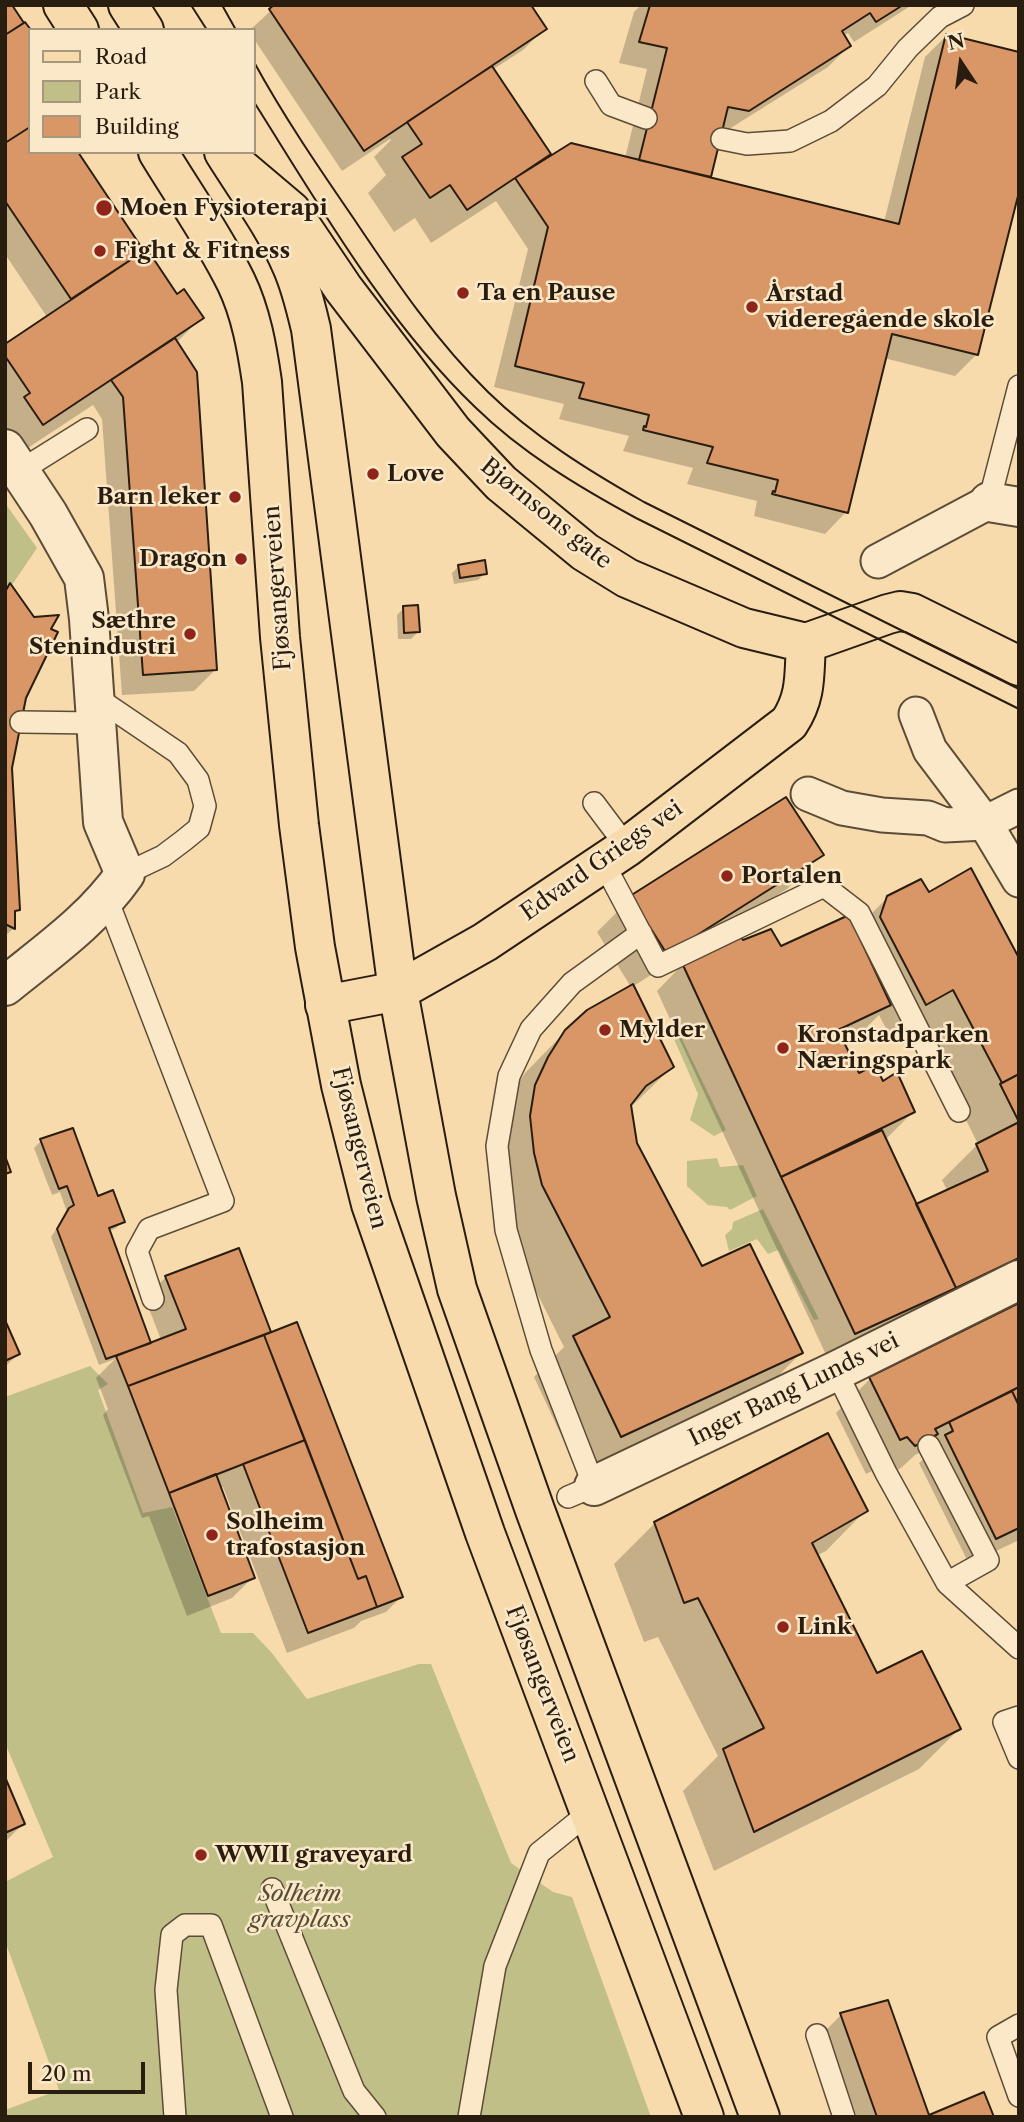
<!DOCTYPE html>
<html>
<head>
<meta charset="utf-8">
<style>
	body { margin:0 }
	#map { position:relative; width:1024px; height:2122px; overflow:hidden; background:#f7dbac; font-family:"Libre Caslon Text",serif }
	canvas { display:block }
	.frame { position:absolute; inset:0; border:7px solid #291d10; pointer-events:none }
	.legend { position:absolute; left:28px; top:28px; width:228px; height:126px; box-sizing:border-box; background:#fae8c9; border:2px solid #a6977f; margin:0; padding:9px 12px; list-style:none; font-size:21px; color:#291d10 }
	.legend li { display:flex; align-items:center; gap:14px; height:35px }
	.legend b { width:35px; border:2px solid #a6977f }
	.north { position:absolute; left:926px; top:28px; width:70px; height:70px; -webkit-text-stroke:5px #fae8c9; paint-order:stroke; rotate:347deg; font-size:19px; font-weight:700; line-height:28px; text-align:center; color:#291d10 }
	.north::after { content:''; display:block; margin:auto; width:24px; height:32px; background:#291d10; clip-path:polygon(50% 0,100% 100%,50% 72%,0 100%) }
	.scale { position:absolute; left:28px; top:2062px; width:117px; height:32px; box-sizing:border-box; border:4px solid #291d10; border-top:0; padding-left:9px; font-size:21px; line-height:24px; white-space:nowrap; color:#291d10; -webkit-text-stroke:5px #fae8c9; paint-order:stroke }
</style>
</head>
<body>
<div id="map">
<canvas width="1024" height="2122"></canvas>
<div class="frame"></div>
<ul class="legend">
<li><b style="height:9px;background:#f7dbac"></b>Road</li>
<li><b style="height:19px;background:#c0bf87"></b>Park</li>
<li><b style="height:19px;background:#d99667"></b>Building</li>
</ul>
<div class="north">N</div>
<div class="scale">20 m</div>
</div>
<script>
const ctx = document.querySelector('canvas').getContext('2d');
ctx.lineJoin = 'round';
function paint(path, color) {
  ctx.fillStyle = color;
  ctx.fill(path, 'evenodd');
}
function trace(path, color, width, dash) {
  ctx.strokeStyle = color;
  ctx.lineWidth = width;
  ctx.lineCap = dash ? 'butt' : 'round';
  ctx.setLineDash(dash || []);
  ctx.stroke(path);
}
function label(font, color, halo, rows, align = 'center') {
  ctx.font = font + ' "Libre Caslon Text",serif';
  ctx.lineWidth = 5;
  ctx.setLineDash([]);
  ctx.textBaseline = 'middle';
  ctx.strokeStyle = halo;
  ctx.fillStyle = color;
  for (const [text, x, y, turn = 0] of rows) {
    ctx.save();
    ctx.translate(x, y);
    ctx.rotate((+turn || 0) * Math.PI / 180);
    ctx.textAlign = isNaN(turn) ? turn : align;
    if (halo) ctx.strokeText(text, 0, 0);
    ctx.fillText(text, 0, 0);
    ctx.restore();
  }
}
paint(new Path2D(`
	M5,503L37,548L5,595Z
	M680,1035L726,1130L714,1136L690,1120L698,1094L674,1039Z
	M717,1158L720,1167L743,1165L757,1196L730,1210L727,1207L708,1205L687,1186V1161Z
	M763,1209L819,1319L814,1320L778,1250L768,1254L757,1239L729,1251L725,1235L732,1229L733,1222Z
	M90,1366L108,1384L98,1390L143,1513L172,1507L221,1633H253L271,1652L307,1699L419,1664H431L511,1863L553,1892L572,1897L651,2117H5V2110L59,2090L5,1941V1882L53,1857L5,1743V1397Z`), '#c0bf87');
paint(new Path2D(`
	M5,5L30,152H76L143,253L177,297L201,318L176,343L216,669L194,691L122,695L102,419L93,405L5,463V346L47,317L5,254Z
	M277,5L544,29L523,50L492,70L548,154L539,163L625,158L647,69L619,63L634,12L641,5H912L854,42L848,33L843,36L849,46L828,67L726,131L720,130L709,178L884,222L925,57L946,36L977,354L955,376L884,358L846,512L825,534L754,516L757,501L687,484L693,468L623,451L629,436L559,419L564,404L494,387L528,249L496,201L431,243L415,218L394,232L368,193L386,175L374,157L391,140L390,139L342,171L254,39V30H250Z
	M459,566L485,573L478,580L454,584L452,573Z
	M10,586L24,697L10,768L18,909L13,914L14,928L5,936V590Z
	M404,608L418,632L411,639H398L397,615Z
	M821,855L787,889L632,987L672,1067L631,1107L635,1144L702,1268L801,1353L761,1393L580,1476L534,1377L564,1347L503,1225L508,1099L525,1073L566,1031L631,987L597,932L631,898Z
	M888,897L1019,961V1274L828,1359L657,991L683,964L742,942L780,948L854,931ZM879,1015L891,1038L918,1024L968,1119L966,1120L978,1144L942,1180L948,1192L916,1206L885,1140L913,1112L883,1084L858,1076L841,1042L862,1032Z
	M41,1141L123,1221L116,1228L108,1232L150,1345L161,1340L145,1298L166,1277L269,1332L263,1337L401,1597L386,1612L361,1621L354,1628L287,1653L223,1487L219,1489L253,1577L232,1598L187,1616L149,1516L142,1518L103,1415L108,1409L96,1378L115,1359L99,1365L51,1237L67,1212L60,1192L52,1195L34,1148Z
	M1019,1305V1540L969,1564L919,1463L926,1457L923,1451L915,1455L901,1468L879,1479L872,1471L866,1474L836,1413L870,1379Z
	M5,1324L18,1354L5,1367Z
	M866,1510L826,1551L816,1556L876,1676L959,1729L919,1769L714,1871L683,1791L718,1756L658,1637L644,1642L614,1564L655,1523Z
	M5,1782L23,1824L5,1842Z
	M887,2002L928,2117H857L826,2030L841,2015Z`), '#0003');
const building = new Path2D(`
	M5,5H12L24,23L5,35Z
	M274,5H531L547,29L364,151L269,9Z
	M650,5H903L876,22L870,13L842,31L851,46L749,111L728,107L711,177L639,160L667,48L639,42Z
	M25,22L31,30L30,127L5,143V35Z
	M946,34L1019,52V192L978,355L892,334L848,513L772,494L773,491L775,492L778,480L707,463L713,447L643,430L644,426L646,427L649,415L579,398L584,383L515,366L548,227L515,178L571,143L899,224Z
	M492,66L551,154L467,210L450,185L430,198L402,157L422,144L407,122Z
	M30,127V152H78L144,251L71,299L5,201V143Z
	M147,249L177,294L184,289L204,318L43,425L24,397L30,393L5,356V344Z
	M175,338L197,372L217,670L143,675L123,397L111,380Z
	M485,560L487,574L460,578L458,565Z
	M10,583L34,617L59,615L51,629L58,632L26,698L12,768L20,910L15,911V929L5,924V592Z
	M418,605L420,632L404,633L403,606Z
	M786,797L824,855L667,954L630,896Z
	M971,868L1019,958V1074L1002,1083L953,990L926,1005L880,917L887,896L921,879L929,892Z
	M849,915L891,1005L838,1030L859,1073L875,1065L883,1081L897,1072L915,1112L781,1177L682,963L738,933L743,940L771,929L781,946Z
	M633,984L674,1067L646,1086L631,1105L637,1143L702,1266L750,1244L803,1353L621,1437L573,1336L610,1317L542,1185L534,1153L530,1116L535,1085L548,1057L565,1030L587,1010Z
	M1019,1074V1122L1000,1084Z
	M1019,1122V1258L956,1288L916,1204L988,1171L976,1144Z
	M73,1128L98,1196L113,1190L125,1222L109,1228L151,1343L106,1359L57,1229L69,1208L74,1205L67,1186L59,1189L40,1139Z
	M882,1130L956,1288L855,1334L781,1177Z
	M5,1156L11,1172L5,1174Z
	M239,1248L271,1332L128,1386L116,1356L186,1329L165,1276Z
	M1019,1303V1387L935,1429L938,1434L915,1446L907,1437L900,1440L869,1377Z
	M5,1320L20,1354L5,1361Z
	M297,1322L403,1597L377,1607L366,1576L358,1579L264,1335Z
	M264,1335L305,1440L169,1493L128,1386Z
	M1019,1387V1406L1012,1391Z
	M1012,1391L1019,1406V1528L996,1539L945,1435L953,1431L949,1422Z
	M828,1433L868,1511L812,1543L877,1673L922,1651L961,1729L754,1832L723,1749L764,1728L698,1598L684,1603L654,1522Z
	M305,1440L358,1579L366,1576L377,1607L308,1633L243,1464Z
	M216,1474L255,1578L208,1596L169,1493Z
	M5,1777L25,1824L5,1833Z
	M888,2000L929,2115L930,2117H877L840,2013Z
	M984,2092L994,2117H930L929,2115Z`);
paint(building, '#d99667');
trace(building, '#291d10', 2);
const service = new Path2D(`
	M596,81L611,105L646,118
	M722,139L747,144L790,141L831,121L877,86L908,48L940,17L963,5
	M20,471L87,429
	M989,502L1019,386
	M94,696L178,753L198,780L205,806L199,828L183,841L163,856L125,874
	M21,722L96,723
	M594,803L627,847
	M603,862L658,966L824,886L859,913L959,1111
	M107,899L223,1201L149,1229L137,1251L153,1299
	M836,1371L886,1473L947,1583L988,1560L929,1446
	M568,1497L594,1486L541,1350L506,1230L497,1146L509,1076L531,1029L572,983L641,933
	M947,1583L1019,1648
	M1019,1717L1004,1722L1019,1758
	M272,1889L354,2091L375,2117
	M1019,2025L998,2037L1019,2096
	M817,2035L844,2117
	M175,2117L166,1990L172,1935L185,1925H211L282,2117
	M469,2117L495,1966L539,1853L591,1811`);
const pedestrian = new Path2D(`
	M878,561L989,502
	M916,714L930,750L985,823L1019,880
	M808,794L842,808L882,815L928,818L945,825L985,823L1019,806`);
const minor = new Path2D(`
	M5,449L48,514L84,578L89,619L103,822L125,874C93,920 48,951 5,986
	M989,502L1019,507
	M594,1486L836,1371L1019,1280`);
const primary = new Path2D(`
	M239,167L291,211L343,288L453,432L501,483L585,552L627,578L744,628L806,643L888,614L900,611L912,613L1019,666
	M325,1005L398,991L485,942L627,847L789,723C807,696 804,674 806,643`);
const trunk = new Path2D(`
	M63,5L79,30
	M128,5L144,30
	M158,152C184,195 214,237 236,282C251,313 257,348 262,382L280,637L299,825L315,947L341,1085L371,1204L485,1533L704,2117
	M224,152C247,189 275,226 292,266C301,286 306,308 311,329L398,991L436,1196L457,1289L535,1510L760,2117`);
trace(service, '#5c4c37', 24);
trace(pedestrian, '#5c4c37', 37);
trace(minor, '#5c4c37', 42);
trace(primary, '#291d10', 42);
trace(trunk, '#291d10', 42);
trace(service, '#fae8c9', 21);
trace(pedestrian, '#fae8c9', 33);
trace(minor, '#fae8c9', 38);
trace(primary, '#f7dbac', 38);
trace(trunk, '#f7dbac', 38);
trace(new Path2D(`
	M191,5L207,30
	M222,5L236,30
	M254,62C284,117 319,168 354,219C395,280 435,340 488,392C533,436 589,471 644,502L1019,689
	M254,102C319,205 387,323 475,407C522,453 579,487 636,518L1019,709`), '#291d10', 2);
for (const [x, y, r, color] of [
	[104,208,9,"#8f2418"],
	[100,251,7,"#8f2418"],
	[463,293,7,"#8f2418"],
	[752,307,7,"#8f2418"],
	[373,474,7,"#8f2418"],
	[235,497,7,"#8f2418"],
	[241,559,7,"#8f2418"],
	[190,634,7,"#8f2418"],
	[727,876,7,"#8f2418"],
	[605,1030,7,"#8f2418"],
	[783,1048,7,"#8f2418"],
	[212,1535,7,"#8f2418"],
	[783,1627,7,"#8f2418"],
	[201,1855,7,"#8f2418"]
]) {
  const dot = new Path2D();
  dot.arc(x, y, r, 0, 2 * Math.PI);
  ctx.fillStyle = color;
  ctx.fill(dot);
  trace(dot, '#fae8c9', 2.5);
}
label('bold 23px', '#291d10', '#fae8c9', [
	["Moen Fysioterapi",120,208],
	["Fight & Fitness",114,251],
	["Ta en Pause",477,293],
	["Årstad",766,294],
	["videregående skole",766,320],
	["Love",387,474],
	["Barn leker",221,497,"right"],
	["Dragon",227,559,"right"],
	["Sæthre",176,621,"right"],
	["Stenindustri",176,647,"right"],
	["Portalen",741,876],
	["Mylder",619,1030],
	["Kronstadparken",797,1035],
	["Næringspark",797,1061],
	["Solheim",226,1522],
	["trafostasjon",226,1548],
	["Link",797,1627],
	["WWII graveyard",215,1855]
], 'left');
label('23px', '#291d10', '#fae8c9', [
	["Bjørnsons gate",546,514,39],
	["Fjøsangerveien",278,588,-94],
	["Edvard Griegs vei",602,861,-35],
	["Fjøsangerveien",359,1148,76],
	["Inger Bang Lunds vei",794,1390,-26],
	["Fjøsangerveien",542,1684,69]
]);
label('italic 23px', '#564e34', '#fae8c9', [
	["Solheim",300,1894],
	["gravplass",300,1920]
]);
</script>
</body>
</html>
